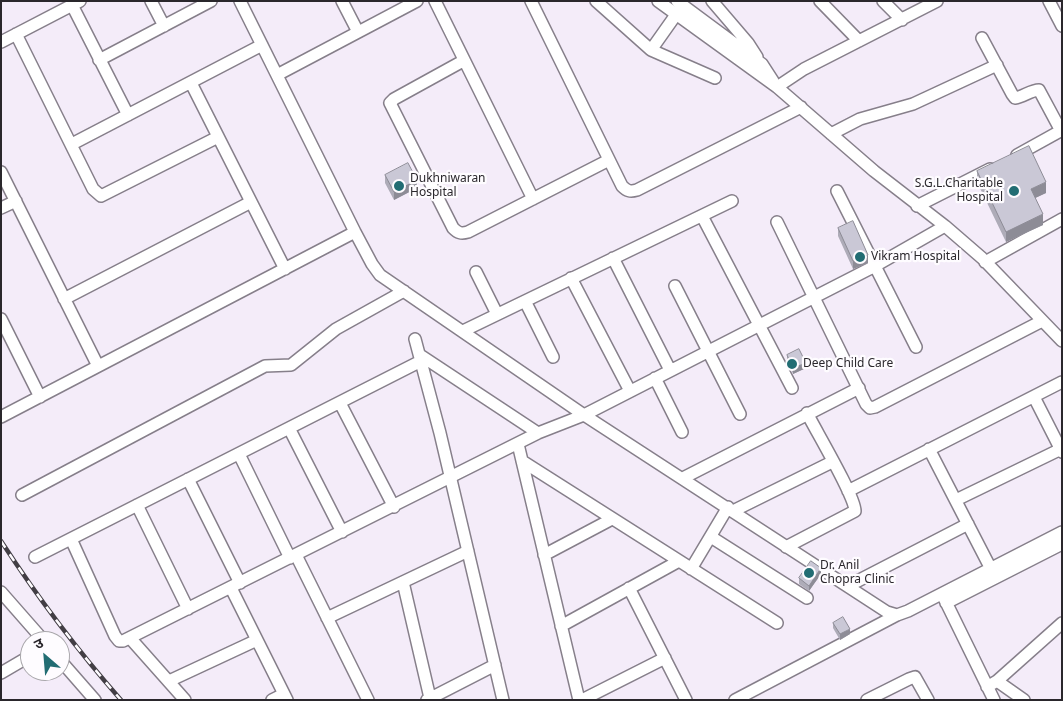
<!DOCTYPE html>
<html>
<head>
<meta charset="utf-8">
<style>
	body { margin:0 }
	#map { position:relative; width:1063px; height:701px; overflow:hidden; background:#f4ecf9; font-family:"Noto Sans","Noto Sans Devanagari",sans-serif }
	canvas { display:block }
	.frame { position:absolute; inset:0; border:2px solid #2a272c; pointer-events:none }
	.north { position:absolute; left:20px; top:631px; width:50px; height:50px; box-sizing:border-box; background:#fefcff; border:1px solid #a9a7ab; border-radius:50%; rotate:333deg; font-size:14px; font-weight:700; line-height:20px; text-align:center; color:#2a272c }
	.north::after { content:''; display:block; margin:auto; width:18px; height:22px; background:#226d73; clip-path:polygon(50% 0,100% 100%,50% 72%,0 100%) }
</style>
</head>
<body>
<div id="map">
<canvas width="1063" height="701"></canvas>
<div class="frame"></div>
<div class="north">उ</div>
</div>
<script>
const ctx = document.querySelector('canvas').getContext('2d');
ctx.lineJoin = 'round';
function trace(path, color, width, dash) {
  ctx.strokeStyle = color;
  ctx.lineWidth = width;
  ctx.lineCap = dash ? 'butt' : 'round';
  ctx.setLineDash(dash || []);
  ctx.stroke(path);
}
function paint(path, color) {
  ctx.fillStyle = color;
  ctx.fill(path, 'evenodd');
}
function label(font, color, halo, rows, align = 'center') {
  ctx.font = font + ' "Noto Sans",sans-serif';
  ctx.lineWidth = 4.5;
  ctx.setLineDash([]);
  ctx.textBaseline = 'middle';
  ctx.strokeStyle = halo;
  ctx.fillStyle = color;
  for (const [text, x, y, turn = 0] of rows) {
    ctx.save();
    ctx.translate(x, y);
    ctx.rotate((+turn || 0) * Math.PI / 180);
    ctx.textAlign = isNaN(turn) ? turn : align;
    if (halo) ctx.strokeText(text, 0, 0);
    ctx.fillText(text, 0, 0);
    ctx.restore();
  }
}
const minor = new Path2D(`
	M151,1L164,26
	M240,1L355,232L372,264L380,275L584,415L887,612L897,615
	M342,1L358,32
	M435,1L533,199
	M531,1L622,186C627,191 630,192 637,190L801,107
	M596,1L651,50L680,9
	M658,1L777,87L874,171L945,226L982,258L1062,341
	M677,1L762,64L773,81
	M712,1L748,43L757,57
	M820,1L859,41
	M883,1L902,20
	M1049,1L1062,26
	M72,5L128,115
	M16,34L93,189L101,196L218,137
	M982,38L1012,94L1015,98C1023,97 1031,90 1039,90L1061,131
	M1,42L80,1
	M651,50L715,78
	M99,60L211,1
	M463,61L394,99L390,103L453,228C458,233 461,234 468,232L609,160
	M277,75L417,1
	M191,83L285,269
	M777,87L804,69L937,1
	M831,134L860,119L913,104L997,65
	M72,144L262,45
	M1017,155L1062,130
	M1,172L98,366
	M837,191L916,347
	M917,206L990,169
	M1,208L16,201
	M702,216L792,388
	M777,222L866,404L870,408L875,407L1042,321
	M613,258L670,370
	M985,262L1062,219
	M476,272L497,314
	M571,278L630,391
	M675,286L740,414
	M64,299L251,202
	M525,301L553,357
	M1,319L40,397
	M463,331L732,201
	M415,339L440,433L503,700
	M420,355L538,433
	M655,378L682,432
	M1034,397L1062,452
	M340,403L394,507
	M1,417L355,232
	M289,428L342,532
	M518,444L579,700
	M929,449L991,569
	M239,454L290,558
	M522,461L777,623
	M683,478L859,388
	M188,479L240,583
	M848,491L1062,382
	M22,495L265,366L291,365L336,329L404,291
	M956,500L1061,449
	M137,505L188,609
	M733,511L832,462
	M711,537L807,598
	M71,539L115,636L119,641H123L538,433L584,415L875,266L945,226
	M786,547L855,511C855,496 816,431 807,413
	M296,555L368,700
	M544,555L612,519
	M35,557L421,361
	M691,569L728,507
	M403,582L430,698
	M848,586L968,524
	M231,588L287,700
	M629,588L686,700
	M1,592L44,641
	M944,598L994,700
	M946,603L1062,544
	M327,618L468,551
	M561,626L679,561
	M130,638L185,700
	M60,660L95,700
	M1,673L30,656
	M169,681L257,640
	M997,681L1024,700
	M987,687L997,681L1062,623
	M272,700L284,694
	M427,700L495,665
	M582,700L665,658
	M735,700L897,615L908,611L1062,532
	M867,700L909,679L915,677L928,700`);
trace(minor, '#867f8a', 14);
trace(minor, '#fff', 11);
const rail = new Path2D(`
	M1,541C36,595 78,651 121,700`);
trace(rail, '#423e44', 4.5);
trace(rail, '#fefcff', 2.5, [8]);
paint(new Path2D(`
	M977,171L1046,193L1035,198L1043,225L1006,242L977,182Z
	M385,175L417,188L394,200L385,183Z
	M838,228L868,263L853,269L838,236Z
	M787,355L806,368L793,374L787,360Z
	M821,574L809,591L799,584V578Z
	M833,623L850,634L840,640L833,628Z`), '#aeacb8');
paint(new Path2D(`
	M417,180V188L394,200V192Z
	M1046,182V193L1031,200V189Z
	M1043,214V225L1006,242V232Z
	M868,255V263L853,269V261Z
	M806,363V368L793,374V368Z
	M821,568V574L809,591V586Z
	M850,629V634L840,640V634Z`), '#8d8c96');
const building = new Path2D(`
	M1029,146L1046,182L1031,189L1043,214L1006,232L977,171Z
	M408,163L417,180L394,192L385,175Z
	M853,221L868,255L853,261L838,228Z
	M799,349L806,363L793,368L787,355Z
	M811,561L821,568L809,586L799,578Z
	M843,617L850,629L840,634L833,623Z`);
paint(building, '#cac8d6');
trace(building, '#8d8c96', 1);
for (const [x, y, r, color] of [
	[399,186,6,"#226d73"],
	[1014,191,6,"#226d73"],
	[860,257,6,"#226d73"],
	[792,364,6,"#226d73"],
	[809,573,6,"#226d73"]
]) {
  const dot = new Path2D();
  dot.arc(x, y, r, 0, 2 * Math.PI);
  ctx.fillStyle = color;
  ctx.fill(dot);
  trace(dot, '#fefcff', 2);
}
label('12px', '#2a272c', '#fefcff', [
	["Dukhniwaran",410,179],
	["Hospital",410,193],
	["S.G.L.Charitable",1003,184,"right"],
	["Hospital",1003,198,"right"],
	["Vikram Hospital",871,257],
	["Deep Child Care",803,364],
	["Dr. Anil",820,566],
	["Chopra Clinic",820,580]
], 'left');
</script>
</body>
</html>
